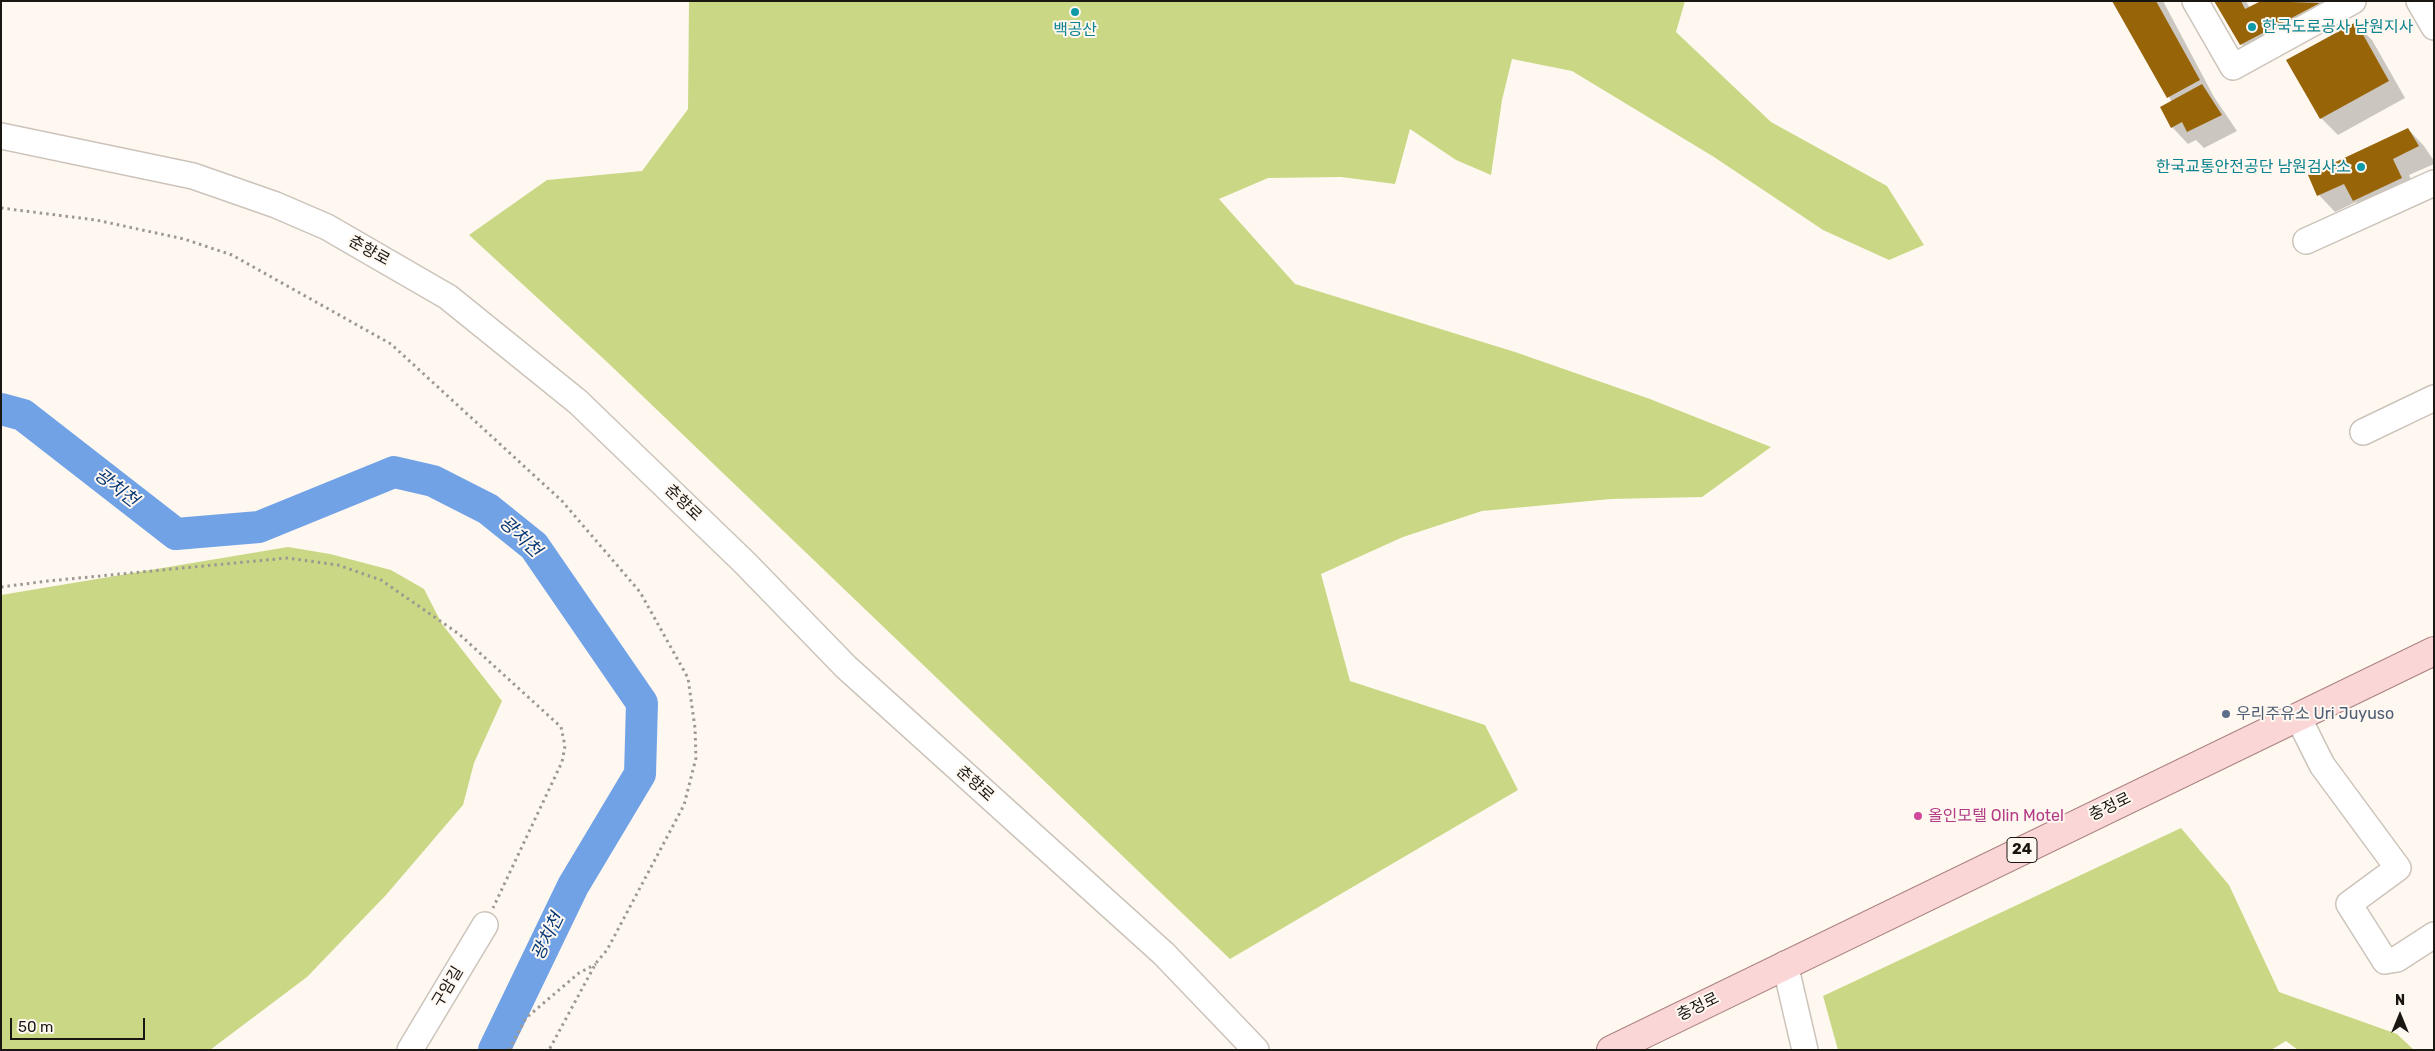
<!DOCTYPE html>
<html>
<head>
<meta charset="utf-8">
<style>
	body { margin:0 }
	#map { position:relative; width:2435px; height:1051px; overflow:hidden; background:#fff8f1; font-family:Rubik,sans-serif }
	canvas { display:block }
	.frame { position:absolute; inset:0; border:2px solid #1a1713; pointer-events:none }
	.north { position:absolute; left:2375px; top:991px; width:50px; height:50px; -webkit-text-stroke:4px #fff8f1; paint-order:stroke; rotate:0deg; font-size:14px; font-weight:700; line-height:20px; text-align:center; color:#1a1713 }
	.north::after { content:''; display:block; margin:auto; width:18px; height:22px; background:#1a1713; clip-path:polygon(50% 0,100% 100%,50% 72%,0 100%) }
	.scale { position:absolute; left:10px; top:1018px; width:135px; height:22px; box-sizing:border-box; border:2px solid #1a1713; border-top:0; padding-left:6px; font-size:15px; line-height:18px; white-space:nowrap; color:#1a1713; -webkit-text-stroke:4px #fff8f1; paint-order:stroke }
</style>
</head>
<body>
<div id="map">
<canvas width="2435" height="1051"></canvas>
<div class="frame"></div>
<div class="north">N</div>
<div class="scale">50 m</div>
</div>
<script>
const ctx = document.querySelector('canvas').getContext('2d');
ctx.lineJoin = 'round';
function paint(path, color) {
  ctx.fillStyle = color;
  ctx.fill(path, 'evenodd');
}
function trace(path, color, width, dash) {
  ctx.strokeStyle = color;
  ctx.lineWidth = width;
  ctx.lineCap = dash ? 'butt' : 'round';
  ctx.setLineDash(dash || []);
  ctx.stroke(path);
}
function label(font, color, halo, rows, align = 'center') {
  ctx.font = font + ' Rubik,"Noto Sans KR",sans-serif';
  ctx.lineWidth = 4;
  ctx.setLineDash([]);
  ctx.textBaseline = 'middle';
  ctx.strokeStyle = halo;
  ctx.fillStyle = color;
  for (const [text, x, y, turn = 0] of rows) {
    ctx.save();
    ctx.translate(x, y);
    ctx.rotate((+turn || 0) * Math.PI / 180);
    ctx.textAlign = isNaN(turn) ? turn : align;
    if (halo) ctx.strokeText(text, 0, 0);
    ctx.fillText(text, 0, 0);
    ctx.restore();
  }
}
paint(new Path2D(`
	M689,1H1685L1676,32L1771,122L1887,186L1924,245L1889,260L1823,230L1714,157L1572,71L1512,59L1502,100L1491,175L1456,160L1410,129L1395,184L1341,177L1268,178L1219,199L1295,284L1515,352L1650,399L1771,447L1702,497L1611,499L1482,511L1403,537L1321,574L1350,681L1485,725L1518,790L1230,959L606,361L469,235L547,180L642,171L688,109Z
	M288,547L330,554L391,570L424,589L442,624L502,701L474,763L463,805L386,895L307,977L210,1050H1V595Z
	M2181,828L2229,885L2279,992L2397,1034L2414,1050H2298L2286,1041L2271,1050H1838L1823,996Z`), '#cad885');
paint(new Path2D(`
	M2113,1H2163L2214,97L2237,131L2204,148L2196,140L2188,144L2172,127V102Z
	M2216,1H2246L2250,8L2263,1H2325L2336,19L2258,61L2241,44Z
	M2355,23L2372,40L2405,98L2338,135L2321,118Z
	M2408,129L2424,146L2434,161V164L2409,175L2418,195L2371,217L2356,202L2335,212L2319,195Z`), '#0003');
trace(new Path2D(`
	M1,409L23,415L176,534L259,527L394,472L433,481L488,509L534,546L642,703L640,774L573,886L494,1050`), '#71a2e6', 32);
paint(new Path2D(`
	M2112,1H2156L2200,80L2167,98Z
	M2214,1H2241L2245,9L2261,1L2320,3L2240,45Z
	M2356,22L2389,81L2320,119L2286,60Z
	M2202,84L2222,115L2187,132L2182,122L2171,128L2160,107Z
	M2408,128L2419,146L2393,159L2402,178L2353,201L2344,184L2317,196L2308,175Z`), '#986408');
const minor = new Path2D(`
	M2195,1L2233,67L2353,1
	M2419,1L2434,27
	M1,136L193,176L276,205L327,227L448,297L578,402L745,563L846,667L1164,954L1256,1050
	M2306,241L2434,183
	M2363,432L2434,398
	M2298,717L2322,765L2398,868L2349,904L2385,961L2397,959L2434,935
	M1785,964L1805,1050
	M410,1050L485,925`);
const major = new Path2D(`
	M1611,1050L2434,651`);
trace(minor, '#ccc4bb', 28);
trace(major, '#ab8282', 30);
trace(new Path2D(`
	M1,208L96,220L184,239L232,255L391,344L562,501L640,592L688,678L695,728L696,758L684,805L607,950L596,963L549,1050
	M1,587L48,581L287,558L338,565L381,580L459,634L561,727L565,746L562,762L493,908
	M509,1050L526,1018L579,973L596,964`), '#9d9892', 3, [2.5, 4]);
trace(minor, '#fff', 25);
trace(major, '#fbd6d7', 28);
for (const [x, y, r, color] of [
	[1075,12,5,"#0f9aa8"],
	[2252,27,5,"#0f9aa8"],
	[2361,167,5,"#0f9aa8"],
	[2226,714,5,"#5c6f8a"],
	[1918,816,5,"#d1479c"]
]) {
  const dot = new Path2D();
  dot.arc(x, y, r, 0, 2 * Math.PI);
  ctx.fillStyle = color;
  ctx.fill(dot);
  trace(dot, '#fff8f1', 2);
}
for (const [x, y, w] of [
	[2022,850,30]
]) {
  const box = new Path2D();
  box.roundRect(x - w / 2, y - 12.5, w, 25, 4);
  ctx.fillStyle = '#fff8f1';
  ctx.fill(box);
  trace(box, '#1a1713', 1);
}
label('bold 15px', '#1a1713', null, [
	["24",2022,850]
]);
label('16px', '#0d838f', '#fff8f1', [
	["한국도로공사 남원지사",2262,27],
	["백공산",1075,30,"center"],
	["한국교통안전공단 남원검사소",2351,167,"right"]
], 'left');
label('16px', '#1a1713', '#fff8f1', [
	["춘향로",369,251,29],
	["춘향로",683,503,44],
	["춘향로",975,784,42],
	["충정로",2110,807,-26],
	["구암길",448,987,-59],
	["충정로",1698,1007,-26]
]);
label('16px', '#4e5e75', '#fff8f1', [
	["우리주유소 Uri Juyuso",2236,714]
], 'left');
label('16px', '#b23c85', '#fff8f1', [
	["올인모텔 Olin Motel",1928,816]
], 'left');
label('italic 18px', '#093976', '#fff8f1', [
	["광치천",116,488,38],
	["광치천",520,537,43],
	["광치천",548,937,-64]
]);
</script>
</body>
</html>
